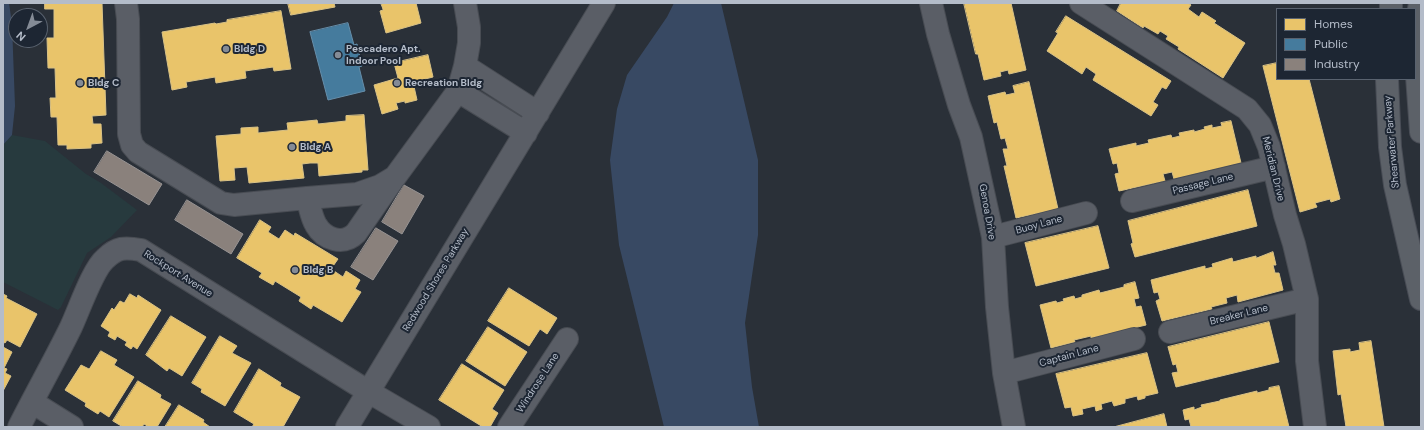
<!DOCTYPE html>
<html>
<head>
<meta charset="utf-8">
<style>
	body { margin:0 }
	#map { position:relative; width:1424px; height:430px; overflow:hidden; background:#2a3038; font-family:"DM Sans",sans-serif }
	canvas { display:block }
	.frame { position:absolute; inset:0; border:4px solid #b4bcc9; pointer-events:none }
	.legend { position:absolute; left:1276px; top:8px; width:140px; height:72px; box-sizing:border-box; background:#1d2633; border:1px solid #59626f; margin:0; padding:5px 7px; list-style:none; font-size:12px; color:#b4bcc9 }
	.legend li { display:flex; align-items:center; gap:8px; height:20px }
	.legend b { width:20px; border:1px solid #59626f }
	.north { position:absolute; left:8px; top:8px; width:40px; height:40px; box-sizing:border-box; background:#1d2633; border:1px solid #59626f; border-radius:50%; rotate:221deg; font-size:11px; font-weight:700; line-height:16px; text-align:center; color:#b4bcc9 }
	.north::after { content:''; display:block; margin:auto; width:14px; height:18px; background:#848b96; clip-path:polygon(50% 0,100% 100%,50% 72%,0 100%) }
</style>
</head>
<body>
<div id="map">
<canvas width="1424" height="430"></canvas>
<div class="frame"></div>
<ul class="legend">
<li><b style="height:11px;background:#e9c46a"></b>Homes</li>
<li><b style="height:11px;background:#457b9d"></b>Public</li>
<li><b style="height:11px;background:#8a817c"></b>Industry</li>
</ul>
<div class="north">N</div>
</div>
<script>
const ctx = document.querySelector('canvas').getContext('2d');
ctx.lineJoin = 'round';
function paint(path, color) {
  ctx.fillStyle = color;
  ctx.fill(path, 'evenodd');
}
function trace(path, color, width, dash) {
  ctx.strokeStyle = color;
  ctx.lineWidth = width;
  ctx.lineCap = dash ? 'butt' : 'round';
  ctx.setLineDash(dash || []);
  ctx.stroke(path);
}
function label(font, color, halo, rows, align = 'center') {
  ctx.font = font + ' "DM Sans",sans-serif';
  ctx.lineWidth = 4;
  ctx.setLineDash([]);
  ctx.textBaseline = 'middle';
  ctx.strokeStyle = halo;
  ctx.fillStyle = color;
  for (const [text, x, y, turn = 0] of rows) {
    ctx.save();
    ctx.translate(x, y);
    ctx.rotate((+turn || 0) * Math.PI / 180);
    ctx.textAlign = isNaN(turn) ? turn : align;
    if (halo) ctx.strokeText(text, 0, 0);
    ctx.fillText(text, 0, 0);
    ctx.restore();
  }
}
paint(new Path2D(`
	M12,135L45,141L86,174L101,183L137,210L111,237L87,253L61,307L58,310L3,282V145Z`), '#273a3e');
paint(new Path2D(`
	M3,3H9L12,24L15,106L12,135L3,145Z
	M674,3H721L758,160V235L745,323L752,387L759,427H664L619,245L610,160L617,109L627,75L667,17Z`), '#384963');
const homes = new Path2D(`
	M45,3H102L106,115L92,116L93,124H101L102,143L91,144V148L67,149V145H58L57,117H51L50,98H56L55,68H48L47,38H54V9H45Z
	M288,3H334L335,7L291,15Z
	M381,3H416L421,23L386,33L380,11L383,10Z
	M964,3H1011L1026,70L1009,74L1008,70L1000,72L1001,76L984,80L978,54H976Z
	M1121,3H1188L1191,5L1188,9L1199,17L1202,12L1216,21L1214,23L1245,43L1223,78L1178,49L1179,47L1166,39L1168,36L1160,31L1158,34L1144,26L1143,28L1117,11Z
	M281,11L291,69L274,71L273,67L245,71L246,78L216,83L215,77L186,82L187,87L172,90L162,32L215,23L216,24L227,22V20Z
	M1066,16L1171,81L1166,89L1162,87L1153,102L1158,105L1151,116L1093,80L1096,74L1086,67L1082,74L1047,51L1058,33L1056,32Z
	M428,55L433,77L413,82L417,100L405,103V101L396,103L398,109L382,114L374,85L398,78L394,63Z
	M1277,63V79H1309L1340,199L1331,202L1330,199L1315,203L1317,207L1300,212L1263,66Z
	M1029,82L1058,209L1016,218L1004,166H1007L1003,149H1008L1005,138L1001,139L997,122L994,123L988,96L1005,92L1006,95L1015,93L1013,86Z
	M364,115L368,170H362V172L319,176L318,163H310L302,164L304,178L249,183L247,167L234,168L235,180L220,181L216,136L241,134V128L258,127V133L288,130L287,123L317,120L318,124L346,121V116Z
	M1231,121L1241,163L1174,179L1172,172L1163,174L1165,181L1119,191L1115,174L1119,173L1117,163L1113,164L1109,149L1136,143V146L1149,143L1148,140L1171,135L1172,138L1180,136L1179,133L1194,130V132L1205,129L1204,127L1212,125V128L1222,126L1221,123Z
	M1248,190L1257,226L1135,257L1131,244L1133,243L1128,221Z
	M260,220L271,227L268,232L279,239L285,230L294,236L295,233L338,259L331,269L343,277L346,271L360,280L355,289L361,292L342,322L313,305L311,309L299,301L301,297L275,281L273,285L259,277L262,273L237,258Z
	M1098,226L1109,268L1036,286L1025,243Z
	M1273,252L1276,265H1273L1275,273H1279L1283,290L1238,302L1237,295L1226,298L1227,303L1211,307L1212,309L1162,321L1156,301L1160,299L1158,292L1154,293L1151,280L1205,266V269L1213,267L1212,264L1232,258L1233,262L1256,256V258Z
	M1135,282L1139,298L1134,299L1136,307L1141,306L1146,325L1091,338V336L1074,340L1075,342L1051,348L1040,305L1056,301L1057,303L1064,301L1063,299L1074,296L1075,299L1082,297V295L1099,290L1100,293L1124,287V285Z
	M509,288L557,318L547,334L540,329L529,346L488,321Z
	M3,294L7,296L6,298L37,314L20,347L7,340L5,343L3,342Z
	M130,294L137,298L138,295L161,310L137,349L133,346L131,349L125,345L127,342L117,336L115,340L108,336L110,332L101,326L112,308L114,310L120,301L124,303Z
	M171,316L206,337L182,376L169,368L167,371L146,355Z
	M1269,322L1279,362L1176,387L1172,373L1178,372L1176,364L1173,365L1168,347Z
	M488,327L527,352L505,386L466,361Z
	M220,336L237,346L232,353L251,363L225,406L201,392L202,389L192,383Z
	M1371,341L1384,427H1346L1341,394L1338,395L1333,351L1350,349V352L1360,350L1359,343Z
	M3,347L12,352L4,368L7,369L5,373L11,376L3,391Z
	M101,351L117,360L114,365L134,377L109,417L100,411L98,414L85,406L86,403L65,390L81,365L89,369Z
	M1147,353L1158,393L1145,396V398L1138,400L1137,396L1125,399V403L1114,406L1112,401L1101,404L1102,409L1096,411L1095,406L1082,409L1083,414L1073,416L1071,407L1065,408L1056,374Z
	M462,364L504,390L492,409L498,413L490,427H483L439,400Z
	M259,369L281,383L280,386L300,397L283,427H252L254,424L234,412Z
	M138,381L161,395L160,398L171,404L157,427H149L144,424L142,427H123L113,421Z
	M1279,386L1289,427H1191L1189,419L1185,420L1183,410L1194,407V410L1202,407L1201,405L1220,401V400L1257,391V393L1269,390V388Z
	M179,405L204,420L203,422L210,427H165Z
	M1164,414L1167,427H1114Z`);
paint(homes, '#e9c46a');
trace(homes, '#d9c286', 1);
const public = new Path2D(`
	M348,23L354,45L357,44L362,66L359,67L365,91L328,100L310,32Z`);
paint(public, '#457b9d');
trace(public, '#668eaa', 1);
const industry = new Path2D(`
	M107,151L162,184L149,205L94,172Z
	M404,185L424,196L402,234L382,222Z
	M187,200L243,234L231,254L175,220Z
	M376,228L398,241L373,280L351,267Z`);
paint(industry, '#8a817c');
trace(industry, '#979393', 1);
const minor = new Path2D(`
	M126,3L128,19L129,134L132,145L138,152L221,203L234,205L307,198L357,194L380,186L395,177L458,91L465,66L469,43V27L465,3
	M931,3L938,34L959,105L971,137L993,237L997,307L1004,373L1014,427
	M1081,3L1247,109L1260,125L1269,147L1285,215L1294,244L1307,299V361L1315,427
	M465,66L538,113
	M458,91L526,133
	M307,198C310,206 311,217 316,225C324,239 343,246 356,233L392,181
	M1132,201L1274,167
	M993,237L1086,213
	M1170,332L1307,299
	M1004,373L1134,339
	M32,402L72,427
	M19,427C36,393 55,360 71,327C79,310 93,269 105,259C117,247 125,247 141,250L369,392L429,427
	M347,427L604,3
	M509,427L567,339`);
const major = new Path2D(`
	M1420,3L1418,15L1417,76L1421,132
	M1391,9V3
	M1387,79L1390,147L1395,185L1421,299`);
trace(minor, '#484c53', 24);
trace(major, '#484c55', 24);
trace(minor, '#5a5e66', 22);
trace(major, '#5c6168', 22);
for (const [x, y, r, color] of [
	[226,49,4,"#848b96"],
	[338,55,4,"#848b96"],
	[80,83,4,"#848b96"],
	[397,83,4,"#848b96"],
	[292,147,4,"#848b96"],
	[295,270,4,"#848b96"]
]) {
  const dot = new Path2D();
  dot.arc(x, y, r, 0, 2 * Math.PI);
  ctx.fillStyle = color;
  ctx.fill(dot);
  trace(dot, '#1d2633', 1.5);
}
label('bold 10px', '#b4bcc9', '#1d2633', [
	["Bldg D",234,49],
	["Pescadero Apt.",346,49],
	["Indoor Pool",346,61],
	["Bldg C",88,83],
	["Recreation Bldg",405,83],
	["Bldg A",300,147],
	["Bldg B",303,270]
], 'left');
label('10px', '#b4bcc9', '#1d2633', [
	["Shearwater Parkway",1392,142,-95],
	["Meridian Drive",1273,169,76],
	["Passage Lane",1203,184,-14],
	["Genoa Drive",987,212,80],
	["Buoy Lane",1039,225,-15],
	["Rockport Avenue",178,274,32],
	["Redwood Shores Parkway",436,280,-59],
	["Breaker Lane",1239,315,-14],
	["Captain Lane",1069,356,-15],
	["Windrose Lane",538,383,-57]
]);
</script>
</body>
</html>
